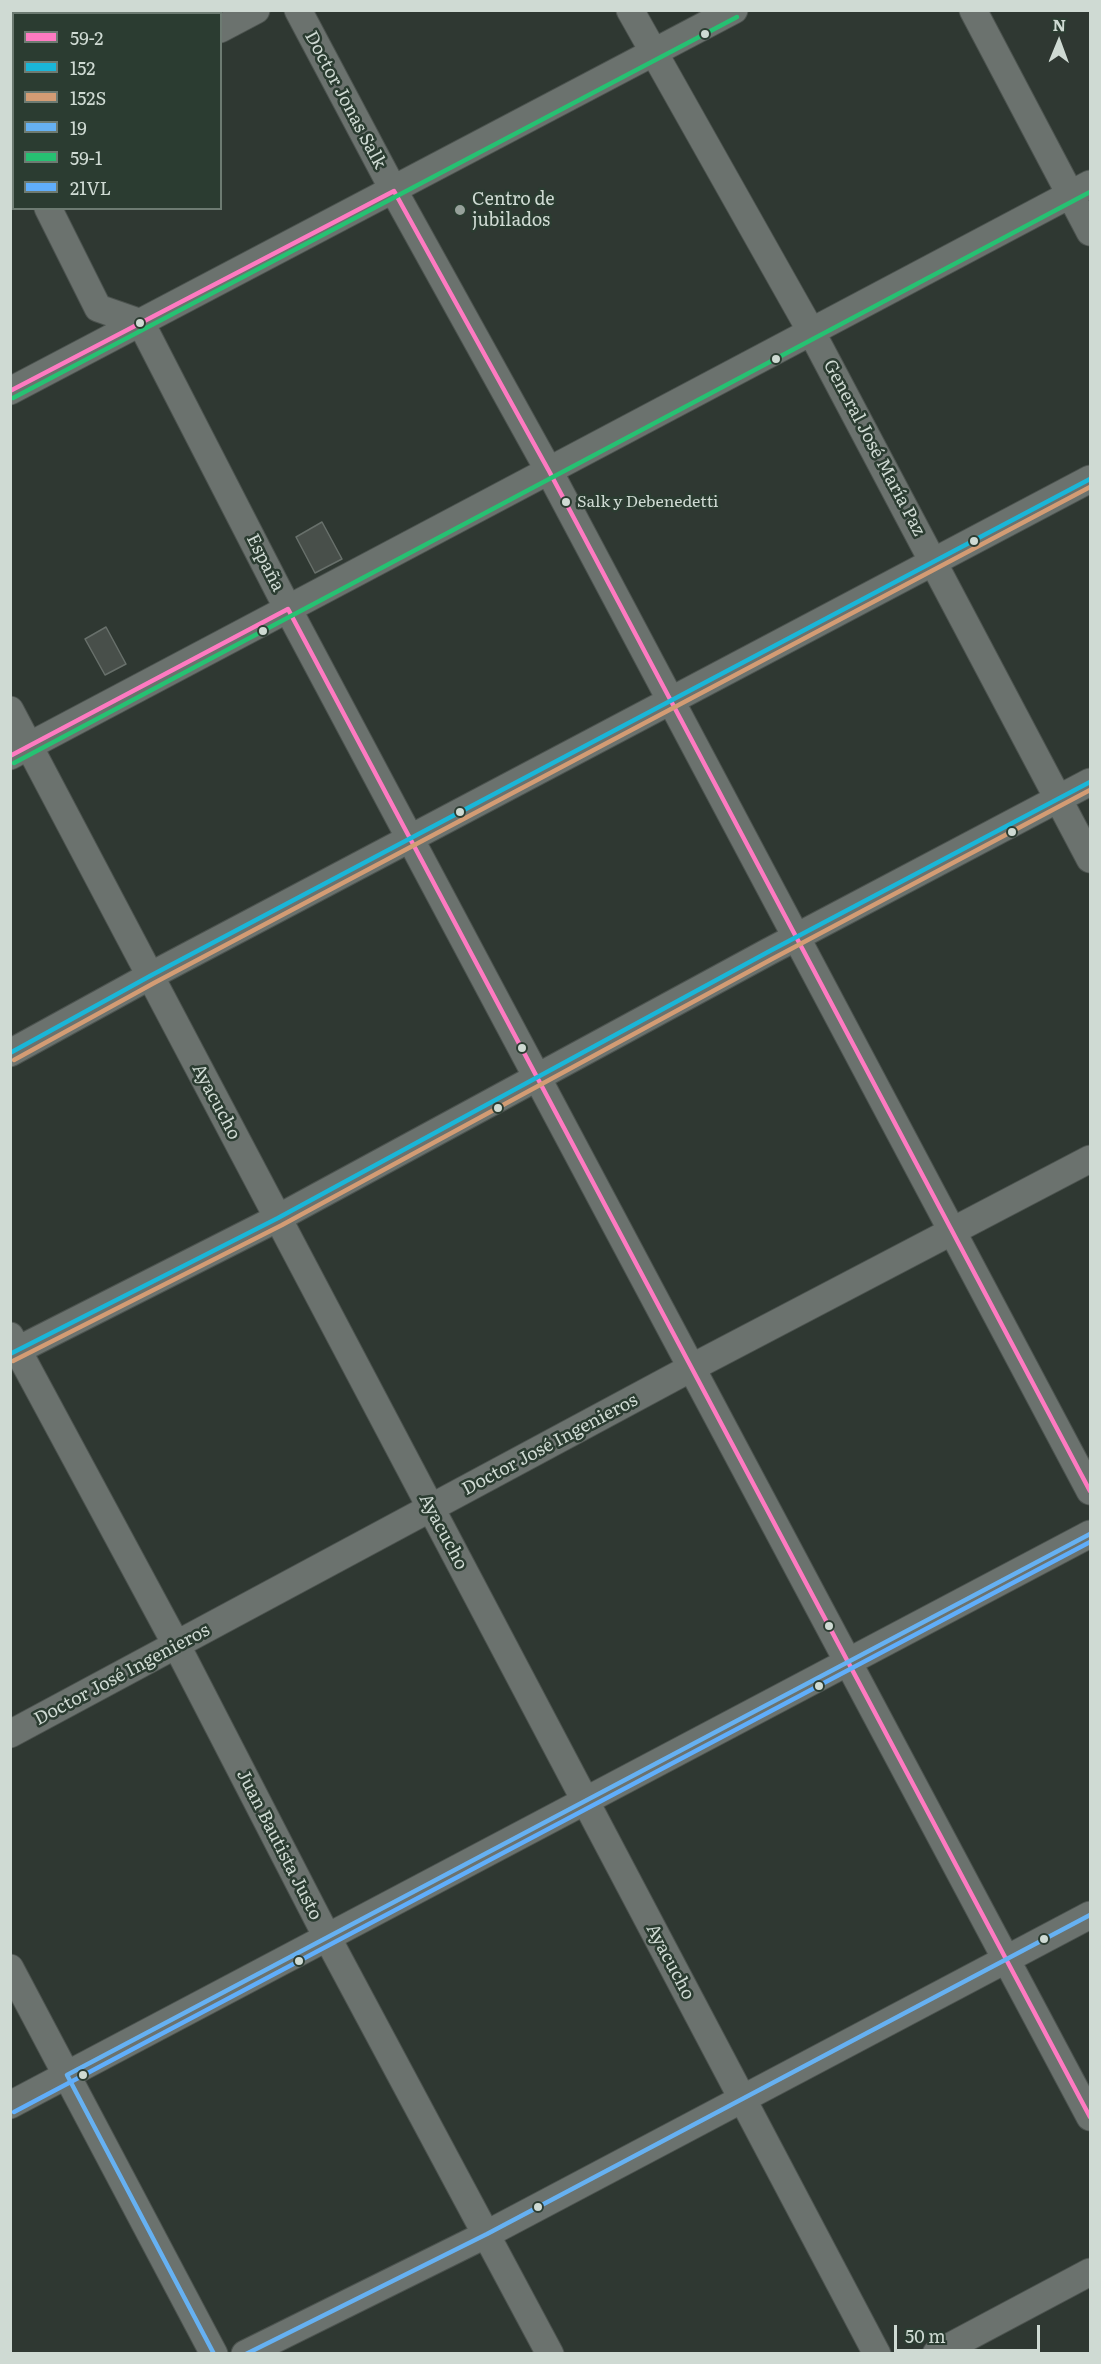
<!DOCTYPE html>
<html>
<head>
<meta charset="utf-8">
<style>
	body { margin:0 }
	#map { position:relative; width:1101px; height:2364px; overflow:hidden; background:#2f3832; font-family:Literata,serif }
	canvas { display:block }
	.frame { position:absolute; inset:0; border:12px solid #cfdad3; pointer-events:none }
	.legend { position:absolute; left:12px; top:12px; width:210px; height:198px; box-sizing:border-box; background:#2b3c31; border:2px solid #6d7b72; margin:0; padding:8px 10px; list-style:none; font-size:18px; color:#cfdad3 }
	.legend li { display:flex; align-items:center; gap:12px; height:30px }
	.legend b { width:30px; border:2px solid #6d7b72 }
	.north { position:absolute; left:1029px; top:12px; width:60px; height:60px; -webkit-text-stroke:4px #2b3c31; paint-order:stroke; rotate:1deg; font-size:16px; font-weight:700; line-height:24px; text-align:center; color:#cfdad3 }
	.north::after { content:''; display:block; margin:auto; width:21px; height:27px; background:#cfdad3; clip-path:polygon(50% 0,100% 100%,50% 72%,0 100%) }
	.scale { position:absolute; left:894px; top:2325px; width:146px; height:27px; box-sizing:border-box; border:3px solid #cfdad3; border-top:0; padding-left:8px; font-size:18px; line-height:21px; white-space:nowrap; color:#cfdad3; -webkit-text-stroke:4px #2b3c31; paint-order:stroke }
</style>
</head>
<body>
<div id="map">
<canvas width="1101" height="2364"></canvas>
<div class="frame"></div>
<ul class="legend">
<li><b style="height:8px;background:#fe7ac1"></b>59-2</li>
<li><b style="height:8px;background:#1ab6d8"></b>152</li>
<li><b style="height:8px;background:#d39c74"></b>152S</li>
<li><b style="height:8px;background:#66b1f2"></b>19</li>
<li><b style="height:8px;background:#26c172"></b>59-1</li>
<li><b style="height:8px;background:#60aefb"></b>21VL</li>
</ul>
<div class="north">N</div>
<div class="scale">50 m</div>
</div>
<script>
const ctx = document.querySelector('canvas').getContext('2d');
ctx.lineJoin = 'round';
function paint(path, color) {
  ctx.fillStyle = color;
  ctx.fill(path, 'evenodd');
}
function trace(path, color, width, dash) {
  ctx.strokeStyle = color;
  ctx.lineWidth = width;
  ctx.lineCap = dash ? 'butt' : 'round';
  ctx.setLineDash(dash || []);
  ctx.stroke(path);
}
function label(font, color, halo, rows, align = 'center') {
  ctx.font = font + ' Literata,serif';
  ctx.lineWidth = 5;
  ctx.setLineDash([]);
  ctx.textBaseline = 'middle';
  ctx.strokeStyle = halo;
  ctx.fillStyle = color;
  for (const [text, x, y, turn = 0] of rows) {
    ctx.save();
    ctx.translate(x, y);
    ctx.rotate((+turn || 0) * Math.PI / 180);
    ctx.textAlign = isNaN(turn) ? turn : align;
    if (halo) ctx.strokeText(text, 0, 0);
    ctx.fillText(text, 0, 0);
    ctx.restore();
  }
}
const building = new Path2D(`
	M322,522L342,559L315,573L296,537Z
	M106,627L126,664L105,675L85,639Z`);
paint(building, '#484f4a');
trace(building, '#68706b', 1.5);
const minor = new Path2D(`
	M298,10L394,191L549,471L1090,1491
	M630,10L812,333L1090,859
	M973,10L1090,232
	M220,29L256,10
	M10,134L14,139L10,141
	M48,208L98,308L141,323L288,609L1090,2117
	M10,391L734,10
	M10,710L877,2354
	M10,756L1090,184
	M10,1053L150,976L1090,479
	M10,1336L177,1646L327,1937L550,2354
	M10,1354L278,1218L768,952L1090,782
	M10,1734L691,1368L1090,1159
	M10,1968L214,2354
	M10,2105L1090,1534
	M245,2354L487,2234L1090,1915
	M936,2354L1090,2272`);
trace(minor, '#4c534f', 29);
trace(minor, '#6b726e', 27);
trace(new Path2D(`
	M10,391L394,191L549,471L1090,1491
	M10,756L288,609L1090,2117`), '#fe7ac1', 4.5);
trace(new Path2D(`
	M10,1053L150,976L1090,479
	M10,1354L278,1218L768,952L1090,782`), '#1ab6d8', 4.5);
trace(new Path2D(`
	M14,1060L154,983L1090,487
	M13,1361L282,1225L772,959L1090,790`), '#d39c74', 4.5);
trace(new Path2D(`
	M214,2354L67,2075L1090,1534
	M246,2354L487,2234L1090,1915`), '#66b1f2', 4.5);
trace(new Path2D(`
	M13,398L737,17
	M14,763L1090,192`), '#26c172', 4.5);
trace(new Path2D(`
	M14,2112L1090,1542`), '#60aefb', 4.5);
for (const [x, y, r, color] of [
	[705,34,5,"#cfdad3"],
	[460,210,6,"#97a19b"],
	[140,323,5,"#cfdad3"],
	[776,359,5,"#cfdad3"],
	[566,502,5,"#cfdad3"],
	[974,541,5,"#cfdad3"],
	[263,631,5,"#cfdad3"],
	[460,812,5,"#cfdad3"],
	[1012,832,5,"#cfdad3"],
	[522,1048,5,"#cfdad3"],
	[498,1108,5,"#cfdad3"],
	[829,1626,5,"#cfdad3"],
	[819,1686,5,"#cfdad3"],
	[1044,1939,5,"#cfdad3"],
	[299,1961,5,"#cfdad3"],
	[83,2075,5,"#cfdad3"],
	[538,2207,5,"#cfdad3"]
]) {
  const dot = new Path2D();
  dot.arc(x, y, r, 0, 2 * Math.PI);
  ctx.fillStyle = color;
  ctx.fill(dot);
  trace(dot, '#2b3c31', 2);
}
label('16px', '#cfdad3', '#2b3c31', [
	["Salk y Debenedetti",577,502]
], 'left');
label('18px', '#cfdad3', '#2b3c31', [
	["Doctor Jonas Salk",345,100,62],
	["General José María Paz",874,448,62],
	["España",265,563,63],
	["Ayacucho",216,1102,62],
	["Doctor José Ingenieros",550,1445,-28],
	["Ayacucho",443,1532,62],
	["Doctor José Ingenieros",122,1675,-28],
	["Juan Bautista Justo",279,1845,63],
	["Ayacucho",670,1962,62]
]);
label('18px', '#cfdad3', '#2b3c31', [
	["Centro de",472,200],
	["jubilados",472,221]
], 'left');
</script>
</body>
</html>
